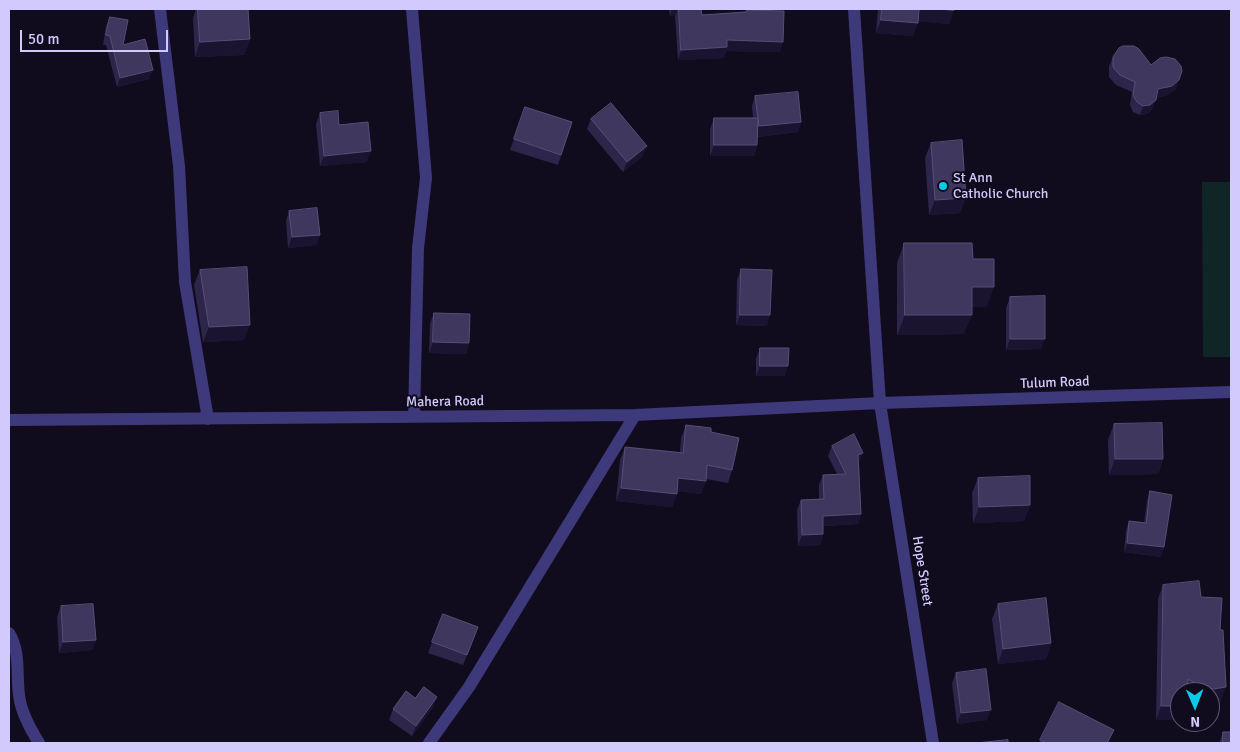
<!DOCTYPE html>
<html>
<head>
<meta charset="utf-8">
<style>
	body { margin:0 }
	#map { position:relative; width:1240px; height:752px; overflow:hidden; background:#100c1d; font-family:Signika,sans-serif }
	canvas { display:block }
	.frame { position:absolute; inset:0; border:10px solid #d2cafd; pointer-events:none }
	.north { position:absolute; left:1170px; top:682px; width:50px; height:50px; box-sizing:border-box; background:#100c1d; border:1px solid #5e5877; border-radius:50%; rotate:179deg; font-size:14px; font-weight:700; line-height:20px; text-align:center; color:#d2cafd }
	.north::after { content:''; display:block; margin:auto; width:18px; height:22px; background:#0acae9; clip-path:polygon(50% 0,100% 100%,50% 72%,0 100%) }
	.scale { position:absolute; left:20px; top:30px; width:148px; height:22px; box-sizing:border-box; border:2px solid #d2cafd; border-top:0; padding-left:6px; font-size:15px; line-height:18px; white-space:nowrap; color:#d2cafd; -webkit-text-stroke:4px #100c1d; paint-order:stroke }
</style>
</head>
<body>
<div id="map">
<canvas width="1240" height="752"></canvas>
<div class="frame"></div>
<div class="north">N</div>
<div class="scale">50 m</div>
</div>
<script>
const ctx = document.querySelector('canvas').getContext('2d');
ctx.lineJoin = 'round';
function paint(path, color) {
  ctx.fillStyle = color;
  ctx.fill(path, 'evenodd');
}
function trace(path, color, width, dash) {
  ctx.strokeStyle = color;
  ctx.lineWidth = width;
  ctx.lineCap = dash ? 'butt' : 'round';
  ctx.setLineDash(dash || []);
  ctx.stroke(path);
}
function label(font, color, halo, rows, align = 'center') {
  ctx.font = font + ' Signika,sans-serif';
  ctx.lineWidth = 4;
  ctx.setLineDash([]);
  ctx.textBaseline = 'middle';
  ctx.strokeStyle = halo;
  ctx.fillStyle = color;
  for (const [text, x, y, turn = 0] of rows) {
    ctx.save();
    ctx.translate(x, y);
    ctx.rotate((+turn || 0) * Math.PI / 180);
    ctx.textAlign = isNaN(turn) ? turn : align;
    if (halo) ctx.strokeText(text, 0, 0);
    ctx.fillText(text, 0, 0);
    ctx.restore();
  }
}
paint(new Path2D(`
	M1202,182H1231V357H1203Z`), '#102626');
trace(new Path2D(`
	M160,9L179,166L185,282L208,419
	M412,9L426,178L418,248L414,417
	M854,9L880,403L933,743
	M9,420L635,415L880,403L1231,392
	M9,633C22,654 15,678 20,701C23,716 31,730 39,743
	M429,743L469,687L635,415`), '#3e397a', 12);
paint(new Path2D(`
	M196,9H248L250,39L244,55L195,57L193,18Z
	M669,9H701L702,15L746,12L747,10L780,52L726,51L724,58L678,60L675,16H670Z
	M878,9H954L949,24L918,21L913,36L876,33Z
	M110,17L123,45L149,79L117,87L106,45H103L106,26Z
	M1113,57L1151,65L1176,89L1168,95L1156,98L1152,109L1147,114L1140,115L1133,112L1130,105L1132,92L1116,85L1109,77V66Z
	M755,96L801,122L798,132L757,137V145L754,156H710V129L714,118H753L752,106Z
	M525,107L572,122L558,165L510,150Z
	M320,113L339,125L367,162L320,166L316,124Z
	M591,119L643,156L623,172L587,129Z
	M931,143L960,213L929,215L925,158Z
	M289,211L320,235L316,245L288,248L286,221Z
	M904,243L973,259L987,307H972L964,334L897,335V263Z
	M741,269L767,326L736,325L737,280Z
	M200,270L244,340L203,342L194,285Z
	M1010,297L1041,349L1006,350V308Z
	M434,313L469,343L466,354L429,353L430,323Z
	M760,348L785,376H756V359Z
	M1114,424L1163,459L1158,474L1109,475L1108,440Z
	M686,425L711,432L732,470L728,483L706,479L701,494L677,491L672,507L616,501L620,460L625,447L680,452L681,438Z
	M832,446L859,463L861,514L858,524L823,526V534L820,545L798,546L797,510L801,500L819,499V485L823,475L837,474L828,456Z
	M978,478L1030,505L1024,521L973,523L972,493Z
	M1150,491L1161,557L1124,552L1126,531L1129,521L1144,523L1147,501Z
	M1163,585L1201,597L1220,630L1221,701L1210,703V692H1180L1156,720L1158,599Z
	M998,604L1051,643L1046,659L998,664L992,619Z
	M61,606L96,640L92,650L59,653L57,617Z
	M443,614L478,627L463,665L428,653Z
	M956,673L987,720L957,724L952,683Z
	M415,698L433,707L412,736L389,720L393,709Z
	M1223,732L1231,743H1219Z
	M1040,740L1110,741L1109,743H1039Z`), '#2e254a');
paint(new Path2D(`
	M672,9H678L675,16H670Z
	M918,9H940L954,10L949,24L914,21Z
	M881,20L918,23L913,36L876,33Z
	M250,39L244,55L195,57L200,42Z
	M727,40L783,42L780,52L726,51L724,58L678,60L681,50Z
	M153,70L149,79L117,87L120,78Z
	M1179,80L1176,89L1168,95L1155,98L1158,89Z
	M1156,100L1152,109L1147,114L1140,115L1143,106Z
	M801,122L798,132L755,137L759,126Z
	M714,145H757L754,156H710Z
	M647,146L643,156L623,172L627,162Z
	M371,151L367,162L320,166L324,156Z
	M966,198L960,213L929,215L935,200Z
	M320,235L316,245L288,248L292,237Z
	M972,287H994L987,307H964Z
	M740,315H770L767,326L736,325Z
	M905,315H972L964,334L897,335Z
	M250,325L244,340L203,342L209,327Z
	M1010,339H1045L1041,349L1006,350Z
	M433,342L469,343L466,354L429,353Z
	M760,366H788L785,376H756Z
	M863,453L859,463L855,465L858,455Z
	M1115,459H1163L1158,474L1109,475Z
	M678,478L706,481L701,494L674,491Z
	M621,488L677,494L672,507L616,501Z
	M1030,505L1024,521L973,523L979,507Z
	M861,514L858,524L819,526L823,516Z
	M823,534L820,545L798,546L802,535Z
	M1127,543L1164,547L1161,557L1124,552Z
	M96,640L92,650L59,653L63,642Z
	M1051,643L1046,659L998,664L1003,649Z
	M1226,687L1221,701L1210,703V692H1207V690Z
	M437,697L433,707L412,736L416,726Z
	M1161,706H1180V720H1156Z
	M991,710L987,720L957,724L961,713Z
	M1114,730L1109,743H1107Z`), '#1b1430');
const building = new Path2D(`
	M198,9H248L250,39L200,42Z
	M679,9H701L702,15L746,12L747,10L784,11L783,42L727,40V47L681,50Z
	M882,9H919L918,23L881,20Z
	M940,9H954V10Z
	M110,17L128,20L123,45L145,39L153,70L120,78L110,36L106,35Z
	M1123,46H1134L1139,49L1151,65L1160,58L1166,57L1175,59L1181,66L1182,71L1179,80L1172,86L1158,89L1156,100L1150,105L1143,106L1137,102L1133,95L1135,82L1120,75L1113,67V57L1119,48Z
	M798,92L801,122L759,126L755,96Z
	M611,103L647,146L627,162L591,119Z
	M525,107L572,122L561,155L514,139Z
	M338,111L339,125L368,122L371,151L324,156L320,113Z
	M714,118H758L757,145H714Z
	M962,140L966,198L935,200L931,143Z
	M317,208L320,235L292,237L289,211Z
	M904,243H972L973,259H994V287H972V315H905Z
	M247,267L250,325L209,327L200,270Z
	M741,269L772,270L770,315H740Z
	M1045,296V339H1010V297Z
	M434,313L470,314L469,343L433,342Z
	M760,348H789L788,366H760Z
	M1162,423L1163,459H1115L1114,424Z
	M686,425L711,428V432L739,438L732,470L707,465L706,481L678,478L677,494L621,488L625,447L683,453Z
	M854,434L863,453L858,455L861,514L823,516V534L802,535L801,500L824,499L823,475L846,474L832,446Z
	M1030,476V505L979,507L978,478Z
	M1150,491L1172,495L1164,547L1127,543L1129,521L1146,523Z
	M1199,581L1201,597L1222,598L1220,630H1223L1226,687L1207,690L1188,679L1187,692H1180V706H1161L1163,585Z
	M1046,598L1051,643L1003,649L998,604Z
	M93,604L96,640L63,642L61,606Z
	M443,614L478,627L467,655L432,642Z
	M986,669L991,710L961,713L956,673Z
	M424,687L437,697L416,726L393,709L406,691L415,698Z
	M1059,702L1114,730L1107,743H1046L1040,740Z
	M1223,732H1231V743H1223Z
	M1008,740V743H977Z`);
paint(building, '#40375e');
trace(building, '#574e77', 1);
for (const [x, y, r, color] of [
	[943,186,5,"#0acae9"]
]) {
  const dot = new Path2D();
  dot.arc(x, y, r, 0, 2 * Math.PI);
  ctx.fillStyle = color;
  ctx.fill(dot);
  trace(dot, '#100c1d', 2);
}
label('14px', '#d2cafd', '#100c1d', [
	["St Ann",953,178],
	["Catholic Church",953,194]
], 'left');
label('14px', '#d2cafd', '#100c1d', [
	["Tulum Road",1055,383,-2],
	["Mahera Road",445,402,-1],
	["Hope Street",922,571,81]
]);
</script>
</body>
</html>
